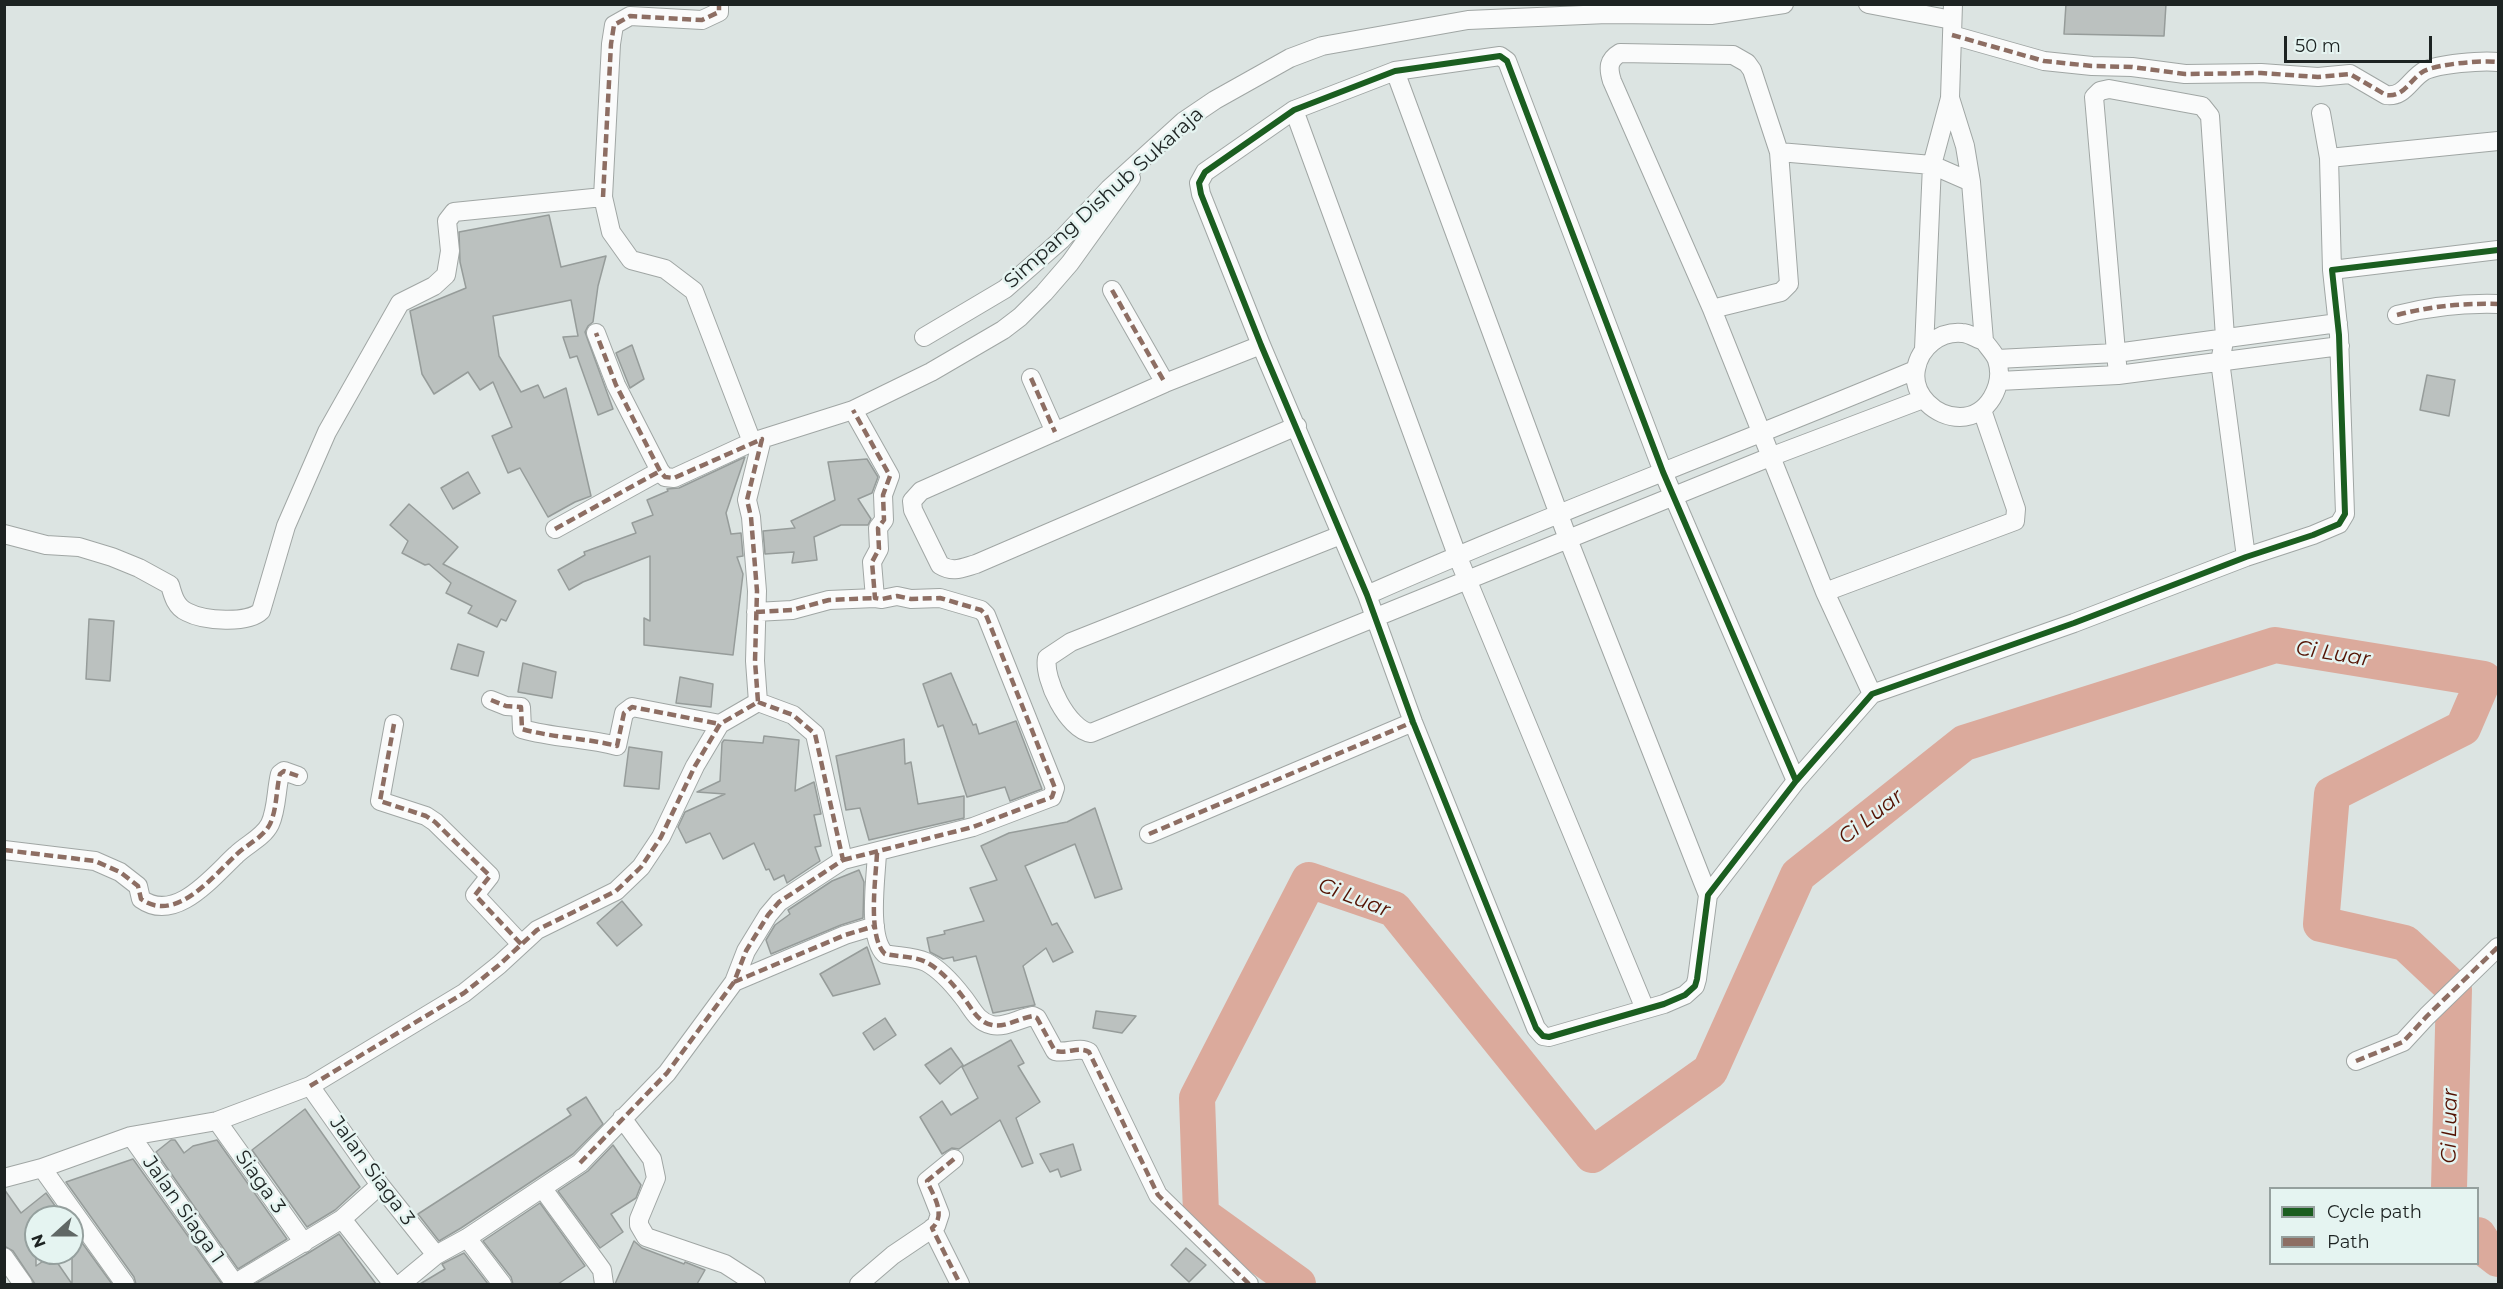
<!DOCTYPE html>
<html>
<head>
<meta charset="utf-8">
<style>
	body { margin:0 }
	#map { position:relative; width:2503px; height:1289px; overflow:hidden; background:#dce4e2; font-family:Montserrat,sans-serif }
	canvas { display:block }
	.frame { position:absolute; inset:0; border:6px solid #1d2322; pointer-events:none }
	.legend { position:absolute; left:2269px; top:1187px; width:210px; height:78px; box-sizing:border-box; background:#e5f4f1; border:2px solid #95a09e; margin:0; padding:8px 10px; list-style:none; font-size:18px; color:#1d2322 }
	.legend li { display:flex; align-items:center; gap:12px; height:30px }
	.legend b { width:30px; border:2px solid #95a09e }
	.north { position:absolute; left:24px; top:1205px; width:60px; height:60px; box-sizing:border-box; background:#e5f4f1; border:2px solid #95a09e; border-radius:50%; rotate:249deg; font-size:16px; font-weight:700; line-height:24px; text-align:center; color:#1d2322 }
	.north::after { content:''; display:block; margin:auto; width:21px; height:27px; background:#606765; clip-path:polygon(50% 0,100% 100%,50% 72%,0 100%) }
	.scale { position:absolute; left:2284px; top:36px; width:148px; height:27px; box-sizing:border-box; border:3px solid #1d2322; border-top:0; padding-left:8px; font-size:18px; line-height:21px; white-space:nowrap; color:#1d2322; -webkit-text-stroke:4px #e5f4f1; paint-order:stroke }
</style>
</head>
<body>
<div id="map">
<canvas width="2503" height="1289"></canvas>
<div class="frame"></div>
<ul class="legend">
<li><b style="height:8px;background:#1b5e20"></b>Cycle path</li>
<li><b style="height:8px;background:#8d6e63"></b>Path</li>
</ul>
<div class="north">N</div>
<div class="scale">50 m</div>
</div>
<script>
const ctx = document.querySelector('canvas').getContext('2d');
ctx.lineJoin = 'round';
function trace(path, color, width, dash) {
  ctx.strokeStyle = color;
  ctx.lineWidth = width;
  ctx.lineCap = dash ? 'butt' : 'round';
  ctx.setLineDash(dash || []);
  ctx.stroke(path);
}
function paint(path, color) {
  ctx.fillStyle = color;
  ctx.fill(path, 'evenodd');
}
function label(font, color, halo, rows, align = 'center') {
  ctx.font = font + ' Montserrat,sans-serif';
  ctx.lineWidth = 5;
  ctx.setLineDash([]);
  ctx.textBaseline = 'middle';
  ctx.strokeStyle = halo;
  ctx.fillStyle = color;
  for (const [text, x, y, turn = 0] of rows) {
    ctx.save();
    ctx.translate(x, y);
    ctx.rotate((+turn || 0) * Math.PI / 180);
    ctx.textAlign = isNaN(turn) ? turn : align;
    if (halo) ctx.strokeText(text, 0, 0);
    ctx.fillText(text, 0, 0);
    ctx.restore();
  }
}
trace(new Path2D(`
	M2478,1235L2489,1252L2498,1259
	M1298,1284L1201,1214L1197,1098L1309,880L1394,909L1592,1155L1710,1071L1798,875L1964,743L2275,645L2484,679L2463,728L2332,794L2321,924L2405,943L2454,989L2449,1188`), '#dbaa9c', 36);
const building = new Path2D(`
	M2066,4H2166L2164,36L2064,34Z
	M549,215L561,267L606,256L598,286L593,322L588,326L585,332L613,409L598,415L577,356L570,358L563,337L578,336L571,300L493,316L499,356L521,392L538,385L544,398L566,388L591,496L575,502L548,517L520,468L508,473L492,436L512,427L493,382L480,390L468,372L434,394L422,374L410,311L466,288L460,262L459,232Z
	M632,345L644,379L630,388L616,353Z
	M2427,375L2455,380L2449,416L2420,410Z
	M745,457L726,513L731,534L741,533L743,556L737,557L743,574L733,655L644,645V618L650,621V556L583,582L569,590L558,570L585,555L584,552L636,533L632,523L653,515L647,500L668,491L667,489L679,488Z
	M867,459L878,477L872,493L858,499L871,519L868,525H841L814,537L817,560L792,563L794,552L765,554L763,531L795,528L791,521L835,500L828,462Z
	M468,472L480,493L453,509L441,488Z
	M409,504L458,547L443,564L516,601L506,621L501,619L497,627L468,613L472,606L446,593L451,583L429,564L425,565L402,553L408,541L390,525Z
	M89,619L114,621L110,681L86,679Z
	M458,644L484,652L478,676L451,669Z
	M523,663L556,672L552,698L518,692Z
	M951,673L973,725L976,724L979,734L1016,721L1042,789L1010,801L1005,787L967,797L943,725L938,727L923,684Z
	M680,677L713,684L711,707L676,703Z
	M764,736L799,740L795,791L814,782L821,814L814,815L821,846L815,847L820,861L787,883L784,875L774,880L769,869L766,870L754,843L723,859L710,833L686,843L678,827L685,812L725,794L697,792L720,781L722,743L724,740L763,743Z
	M904,739L905,764L911,762L918,804L964,796V818L869,840L860,808L846,810L836,756Z
	M629,747L662,752L659,789L624,786Z
	M1095,808L1122,889L1095,898L1075,844L1025,866L1052,925L1057,923L1073,952L1053,962L1046,948L1023,966L1035,1005L993,1013L976,956L954,961L953,957L943,959L930,952L927,938L945,934L944,931L984,921L970,888L997,880L981,846L1009,833L1067,822Z
	M859,870L864,882L863,918L841,925L771,954L766,940L775,925L790,914L788,910L832,881Z
	M622,901L642,925L617,946L597,923Z
	M867,947L880,984L833,996L820,974Z
	M1096,1011L1136,1016L1122,1033L1093,1028Z
	M885,1018L896,1035L874,1050L863,1033Z
	M1011,1040L1024,1063L1018,1066L1040,1102L1016,1118L1033,1163L1022,1167L1000,1120L959,1149L952,1148L942,1154L920,1117L942,1101L951,1115L978,1098L962,1067Z
	M951,1048L963,1065L940,1084L925,1065Z
	M586,1097L603,1124L573,1154L461,1228L439,1241L418,1214L571,1115L567,1109Z
	M305,1109L360,1187L335,1210L307,1227L252,1150Z
	M171,1140H175L184,1153L193,1146L217,1140L287,1239L238,1269L156,1152Z
	M1073,1144L1081,1170L1061,1177L1058,1169L1050,1172L1040,1154Z
	M613,1145L641,1185L636,1198L611,1214L623,1232L600,1248L558,1191L588,1171Z
	M133,1159L222,1284H136L134,1277L66,1182Z
	M4,1189L21,1213L46,1193L63,1217H36V1266L52,1255L72,1284V1229L112,1284H35L13,1251L4,1246Z
	M540,1203L585,1266L558,1284H513L511,1277L483,1241Z
	M339,1234L376,1284H255L310,1252Z
	M634,1241L642,1248L684,1264L685,1262L705,1270L697,1284H615Z
	M1186,1248L1206,1265L1189,1282L1171,1265Z
	M464,1253L488,1284H420L445,1269L442,1264Z`);
paint(building, '#bbc1bf');
trace(building, '#969c9a', 1.5);
const minor = new Path2D(`
	M719,4V12L702,20L630,16L614,25L611,44L603,197L611,232L631,260L665,269L694,291L752,442
	M1868,4L1952,20
	M1952,35L2044,61L2092,66L2132,67L2185,74L2261,73L2318,77L2350,74L2386,95C2404,98 2410,79 2424,71C2438,64 2482,60 2498,62
	M1395,71L1568,539L1708,895
	M1950,98L1965,146L1971,182L1984,341C1988,347 1995,354 1997,360C2005,385 1988,417 1960,417C1936,417 1911,395 1916,369C1920,347 1940,331 1962,333C1969,333 1977,339 1984,341
	M1294,110L1457,555L1645,1009
	M2321,113L2329,158L2332,270
	M2329,158L2498,141
	M1112,290L1165,383
	M1712,309L1781,292L1789,284L1779,152
	M2397,315C2432,306 2463,303 2498,304
	M596,333L616,385L660,471L665,477L674,478L752,442L853,410L931,372L1003,330L1020,317L1044,293L1070,263L1131,178
	M924,337L1005,289L1061,240L1109,189L1184,121L1215,100L1290,58L1322,46L1468,20L1607,14L1711,15L1784,4
	M1261,345L1165,383L921,491L912,501L913,510L940,565C953,573 962,568 976,564L1297,426
	M1924,349L1932,165L1950,98L1953,4
	M1997,359L2116,353L2338,323
	M2118,375L2094,97L2100,91L2109,89L2202,106L2210,116L2225,337L2220,361L2246,557
	M1031,378L1055,432
	M1999,381L2118,375L2340,346
	M555,529L660,471
	M4,534L46,545L79,547L112,557L139,568L170,585C173,596 176,607 187,612C204,621 248,624 261,611L286,526L327,432L400,303L434,286L446,275L450,251L447,221L454,212L603,197
	M1341,535L1071,642L1047,658C1043,679 1068,730 1091,733L1770,457L1923,399
	M1825,592L1712,309L1612,81C1608,68 1608,60 1620,53L1733,55L1747,63L1752,70L1779,152L1932,165L1971,182
	M1367,595C1548,515 1733,446 1915,370
	M756,612L792,610L829,600L875,598
	M1872,694L1825,592L2015,521L2016,509L1982,410
	M491,700L506,706L521,707L522,729C554,738 586,738 617,746L624,713L632,707L720,724
	M394,724L380,801L426,816L435,822L490,876L475,895L521,944
	M1796,781L1663,472L1507,61L1500,56L1395,71L1294,110L1205,172L1199,183L1201,194L1261,345L1367,595L1413,722L1536,1028L1543,1036L1549,1037L1664,1004L1685,995L1695,986L1697,979L1708,895L1796,781L1872,694L2074,623L2246,557L2313,535L2339,524L2345,514L2339,335L2332,270L2498,250
	M1149,834L1413,722
	M4,850L95,861L120,872L138,886L141,899C176,924 213,876 236,855C247,844 263,838 270,824C277,809 276,790 280,774L284,771L298,776
	M877,853C876,877 867,937 885,954C899,957 913,956 926,962C941,970 953,984 963,997C972,1008 977,1022 992,1025C1005,1028 1020,1018 1033,1016L1037,1018L1055,1051C1067,1054 1079,1046 1089,1052L1158,1195L1249,1284
	M843,860L973,827L1052,797L1055,788L986,615L981,610L940,598L911,599L897,596L882,599L875,598L872,562L879,549L878,528L884,520L883,495L890,476L853,410
	M734,982L845,935L875,926
	M2356,1061L2403,1042L2427,1016L2498,947
	M310,1086L380,1185L436,1255
	M622,1118L652,1159L656,1178L639,1219V1225L646,1237L725,1264L756,1284
	M217,1121L304,1243
	M131,1136L235,1284
	M42,1168L125,1284
	M4,1178L42,1168L131,1136L217,1121L310,1086L464,993L499,965L537,930L616,891L641,867L661,837L695,766L720,724L758,702L755,661L757,591L751,517L747,500L762,439
	M543,1189L602,1270L604,1284
	M342,1219L393,1284
	M932,1228L960,1284
	M467,1238L502,1284
	M4,1257L23,1284
	M234,1284L342,1219L380,1185
	M401,1284L436,1255L467,1238L580,1163L667,1073L734,982L746,951L768,915L779,902L843,860L815,734L793,715L758,702
	M859,1284L893,1255L936,1226L940,1214L927,1181L954,1159`);
trace(minor, '#a0a6a4', 20);
trace(minor, '#fafbfb', 18);
trace(new Path2D(`
	M1952,35L2044,61L2092,66L2132,67L2185,74L2261,73L2318,77L2350,74L2386,95C2404,98 2410,79 2424,71C2438,64 2482,60 2498,62
	M603,197L611,44L614,25L630,16L702,20L719,12V4
	M1112,290L1165,383
	M2397,315C2432,306 2463,303 2498,304
	M1031,378L1055,432
	M555,529L660,471
	M756,612L792,610L829,600L875,598
	M491,700L506,706L521,707L522,729C554,738 586,738 617,746L624,713L632,707L720,724
	M394,724L380,801L426,816L435,822L490,876L475,895L521,944
	M1149,834L1413,722
	M4,850L95,861L120,872L138,886L141,899C176,924 213,876 236,855C247,844 263,838 270,824C277,809 276,790 280,774L284,771L298,776
	M877,853C876,877 867,937 885,954C899,957 913,956 926,962C941,970 953,984 963,997C972,1008 977,1022 992,1025C1005,1028 1020,1018 1033,1016L1037,1018L1055,1051C1067,1054 1079,1046 1089,1052L1158,1195L1249,1284
	M843,860L973,827L1052,797L1055,788L986,615L981,610L940,598L911,599L897,596L882,599L875,598L872,562L879,549L878,528L884,520L883,495L890,476L853,410
	M734,982L845,935L875,926
	M2356,1061L2403,1042L2427,1016L2498,947
	M310,1086L464,993L499,965L537,930L616,891L641,867L661,837L695,766L720,724L758,702L755,661L757,591L751,517L747,500L762,439L674,478L665,477L660,471L616,385L596,333
	M954,1159L927,1181C933,1195 947,1215 932,1228L960,1284
	M580,1163L667,1073L734,982L746,951L768,915L779,902L843,860L815,734L793,715L758,702`), '#8d6e63', 4.5, [9, 4.5]);
trace(new Path2D(`
	M1796,781L1663,472L1507,61L1500,56L1395,71L1294,110L1205,172L1199,183L1201,194L1261,345L1367,595L1413,722L1536,1028L1543,1036L1549,1037L1664,1004L1685,995L1695,986L1697,979L1708,895L1796,781L1872,694L2074,623L2246,557L2313,535L2339,524L2345,514L2339,335L2332,270L2498,250`), '#1b5e20', 6);
label('20px', '#1d2322', '#e5f4f1', [
	["Simpang Dishub Sukaraja",1104,198,-42],
	["Jalan Siaga 3",372,1171,54],
	["Siaga 3",260,1182,55],
	["Jalan Siaga 1",183,1210,55]
]);
label('italic 21px', '#531202', '#e5f4f1', [
	["Ci Luar",2333,654,9],
	["Ci Luar",1871,817,-38],
	["Ci Luar",1354,898,21],
	["Ci Luar",2450,1126,-89]
]);
</script>
</body>
</html>
